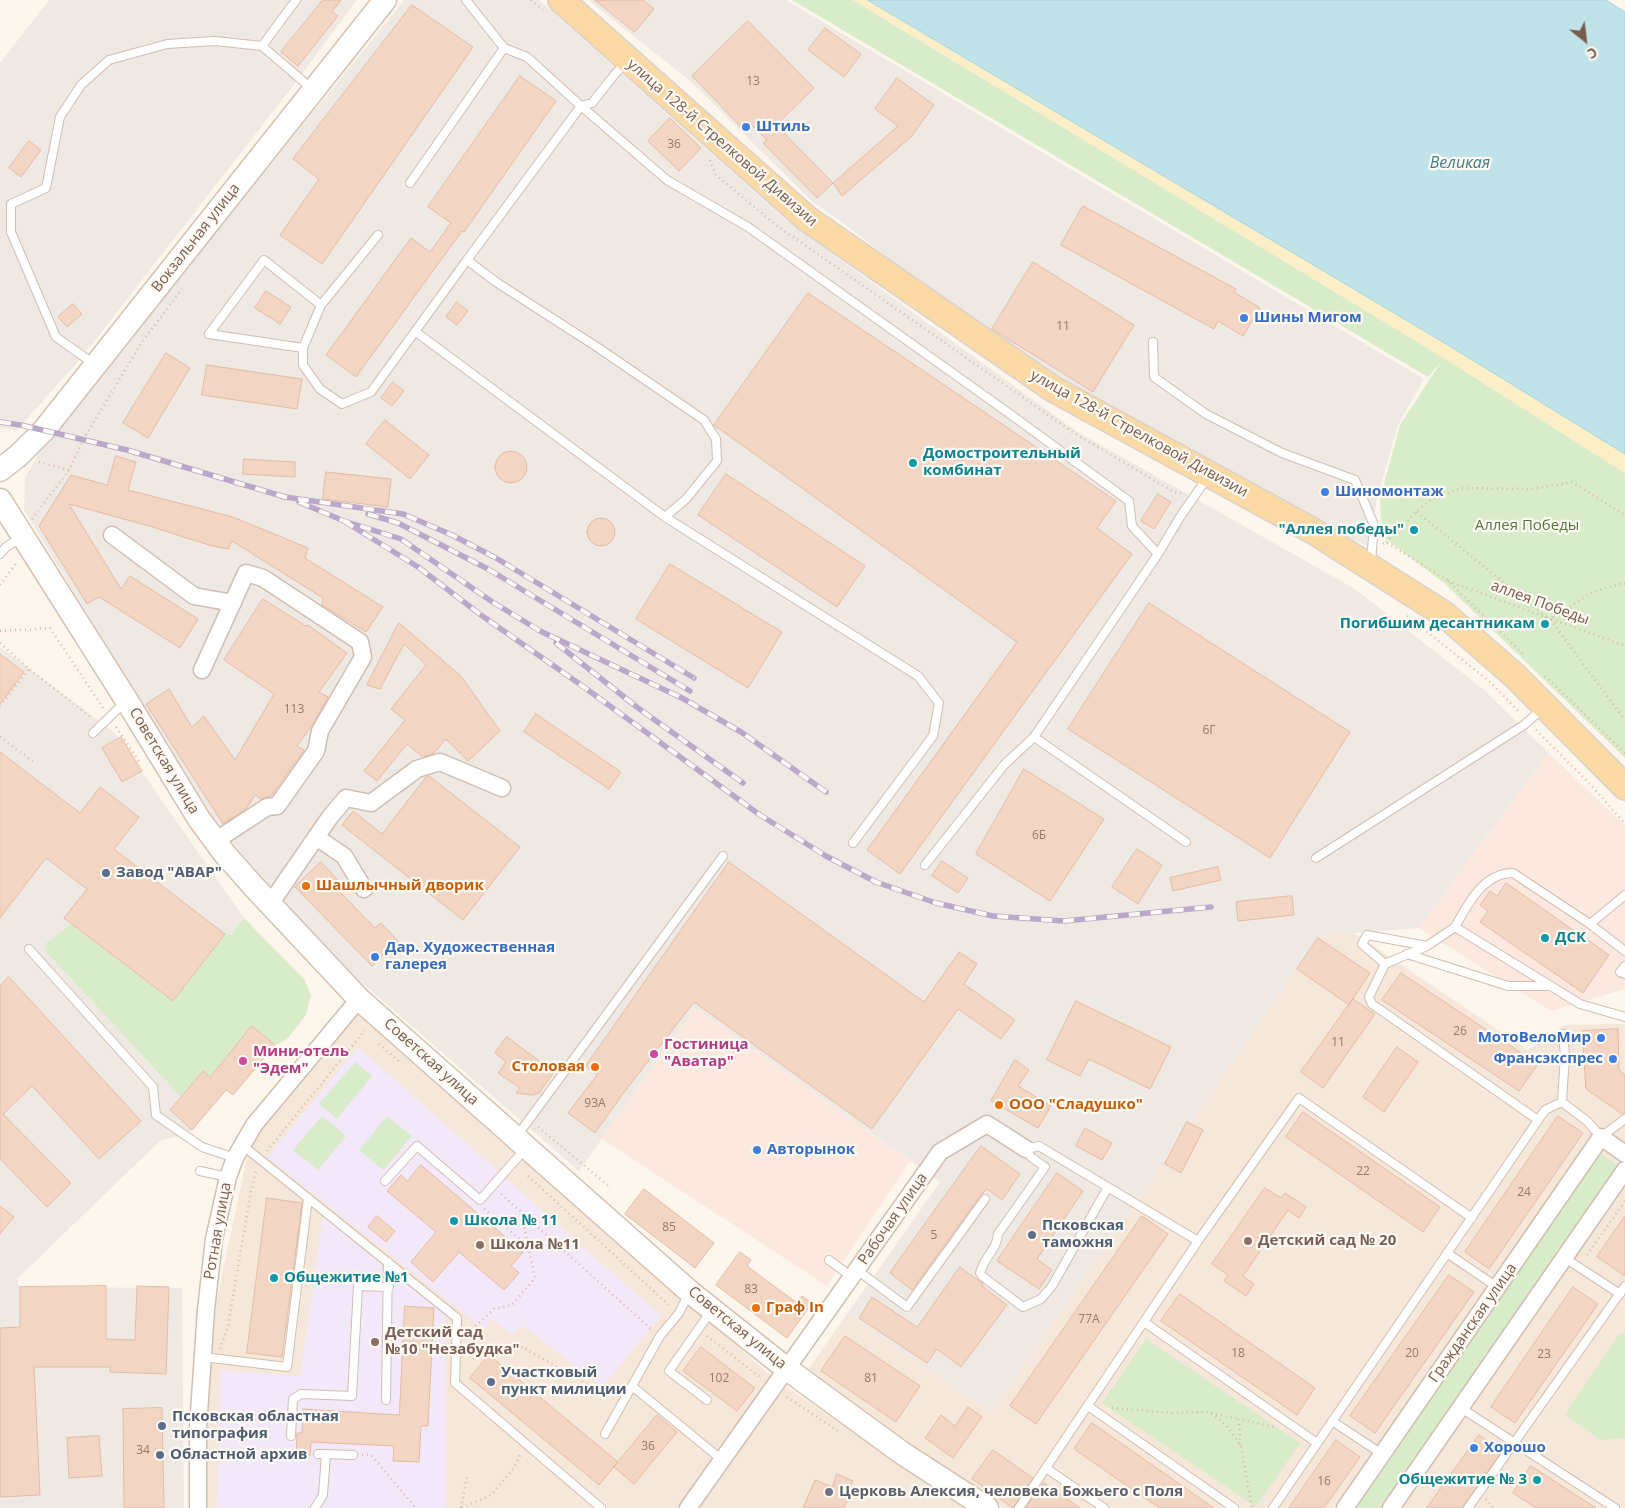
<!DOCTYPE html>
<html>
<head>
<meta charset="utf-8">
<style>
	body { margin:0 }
	#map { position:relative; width:1625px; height:1508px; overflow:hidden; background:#fdf6ec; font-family:"Open Sans",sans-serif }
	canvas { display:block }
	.north { position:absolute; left:1560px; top:15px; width:50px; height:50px; -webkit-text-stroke:4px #fffaf3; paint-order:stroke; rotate:151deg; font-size:14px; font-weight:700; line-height:20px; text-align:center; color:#7a5c4d }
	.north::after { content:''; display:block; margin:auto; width:18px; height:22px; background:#7a5c4d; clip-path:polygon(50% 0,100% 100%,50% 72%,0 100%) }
</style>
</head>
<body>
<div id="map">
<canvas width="1625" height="1508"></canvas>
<div class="north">С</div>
</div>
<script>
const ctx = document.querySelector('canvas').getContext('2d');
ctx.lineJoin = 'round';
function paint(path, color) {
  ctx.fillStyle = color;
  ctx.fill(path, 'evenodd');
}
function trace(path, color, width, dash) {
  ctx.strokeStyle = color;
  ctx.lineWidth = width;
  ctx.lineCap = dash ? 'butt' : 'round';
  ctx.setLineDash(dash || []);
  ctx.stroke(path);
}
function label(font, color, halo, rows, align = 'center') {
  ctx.font = font + ' "Open Sans",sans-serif';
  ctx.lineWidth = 4.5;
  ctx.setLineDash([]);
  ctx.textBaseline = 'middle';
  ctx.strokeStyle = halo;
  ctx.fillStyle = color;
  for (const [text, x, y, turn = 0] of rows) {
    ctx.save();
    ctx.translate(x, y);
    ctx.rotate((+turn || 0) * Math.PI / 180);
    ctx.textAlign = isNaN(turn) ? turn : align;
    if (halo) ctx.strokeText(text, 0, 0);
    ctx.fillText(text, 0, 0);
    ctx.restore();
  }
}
paint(new Path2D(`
	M1354,933L1528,1050L1564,1025L1625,1024V1508H1004L805,1374L847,1314L992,1412L1319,935Z
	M362,1009L772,1377L682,1508H206L205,1447L216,1304L249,1148L285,1095Z
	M784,1385L965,1508H694Z`), '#f5e8da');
paint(new Path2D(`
	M1549,753L1625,826V989L1551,1011L1419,928Z
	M695,1008L910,1161L827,1286L602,1139Z`), '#fde8e0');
paint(new Path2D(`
	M49,0H357L299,78L83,356L17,430L0,428V63Z
	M404,0H539L786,220L1076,431L1355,589L1483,689L1549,753L1419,928L1319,936L992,1412L847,1314L940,1182L695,1008L579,1171L323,949L220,828L125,677L24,510L25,478L42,447Z
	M588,0H786L1424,379L1398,425L1377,498L1369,547L1331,528L1091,397L968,320L838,219L814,203L689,80Z
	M0,647L114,732L244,918L231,935L225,934L173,1001L72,924L47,953L181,1097L170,1111L192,1130L177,1137L161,1140L17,1279L20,1287L182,1288L184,1508H0Z`), '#efe9e4');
paint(new Path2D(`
	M358,1047L661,1316L602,1387L522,1325L512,1335L492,1319L484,1329L267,1157Z
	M323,1217L381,1264L385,1272H392L445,1313V1508H217L220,1370L300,1376Z`), '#f3e8fa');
paint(new Path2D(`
	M792,0H853L1444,358L1625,473V758L1444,583L1382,536L1380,499L1400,425L1441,362L1428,377Z
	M244,918L304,979L311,995L306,1015L287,1039L275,1045L252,1026L210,1077L203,1071L181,1097L47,953L45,944L72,924L173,1001L225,934L231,935Z
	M355,1062L372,1076L337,1119L319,1104Z
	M322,1116L346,1136L318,1170L293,1150Z
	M387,1116L412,1136L383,1170L359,1150Z
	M1598,1152L1620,1167L1384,1508H1352Z
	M1620,1333H1625V1438L1600,1440L1565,1414Z
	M1146,1339L1300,1443L1256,1507L1102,1403Z`), '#d8ecc9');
paint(new Path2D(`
	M853,0H868L1448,345L1625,454V473L1444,358Z`), '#fcefc7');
const water = new Path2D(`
	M868,0H1606L1625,12V454L1448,345Z`);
paint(water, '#bfe3e8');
trace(water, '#a5d3da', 1);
const building = new Path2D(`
	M323,0H341L332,12L338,16L298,66L281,52Z
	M595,0H643L654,9L635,32Z
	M412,5L473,47L322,264L280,235L319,179L293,159Z
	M748,21L814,88L776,125L833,183L817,198L763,143L767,140L749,122L743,129L692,76Z
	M825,28L861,54L844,77L808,50Z
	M520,76L556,101L464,232L462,231L356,377L326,355L411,238L430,252L451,223L428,207Z
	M897,78L934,105L911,137L842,196L833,183L898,126L875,109Z
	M670,118L701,148L679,171L648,141Z
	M29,141L41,150L21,177L9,168Z
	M1083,206L1236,289L1234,292L1260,308L1243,336L1218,321L1214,329L1061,245Z
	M1033,262L1134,325L1093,392L992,329Z
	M266,291L291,307L280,324L255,308Z
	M808,293L1116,501L1097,528L1132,554L900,874L867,850L1017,642L714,425Z
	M457,302L468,311L457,325L446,317Z
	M73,304L82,314L67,327L58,317Z
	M166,353L190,368L148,438L123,423Z
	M207,365L302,379L297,409L202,395Z
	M393,382L404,391L392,406L381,398Z
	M385,420L429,455L410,479L366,444Z
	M495 467a16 16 0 1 1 32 0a16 16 0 1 1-32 0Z
	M116,456L136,462L128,490L233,517L308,548L305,558L383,607L366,632L322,605L323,598L232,541L228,549L212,546L149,526L69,504L121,589L130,576L198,619L180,648L99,597L87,604L39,526L71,475L107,485Z
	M244,459L295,462V477L243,474Z
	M326,472L391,479L388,507L323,499Z
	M726,474L865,566L837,607L698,515Z
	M1158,494L1171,502L1154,529L1141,521Z
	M587 532a14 14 0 1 1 28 0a14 14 0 1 1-28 0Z
	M670,564L782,632L748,688L636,619Z
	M263,599L306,626L308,625L347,653L319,692L328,697L311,727L297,746L304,750L271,796L261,799L255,795L246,809L223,824L146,704L169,689L192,727L204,716L235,760L274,694L224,660Z
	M1149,603L1350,732L1270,858L1068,729Z
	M399,623L461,676L500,731L468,761L446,739L434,753L423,757L407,744L377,781L364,771L405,720L391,709L426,665L404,644L380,689L367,685Z
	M0,654L24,672L0,704Z
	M536,714L621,772L609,789L524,732Z
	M121,737L142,771L122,782L102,748Z
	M0,752L80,813L100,787L139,817L114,849L225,934L173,1001L64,918L87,889L46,858L0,918Z
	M1024,769L1104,819L1050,901L976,854Z
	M429,776L520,847L463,920L342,825L353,811L382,834L426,777Z
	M1137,849L1162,865L1138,904L1112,887Z
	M942,861L968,878L958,893L932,876Z
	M321,862L339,881L334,886L375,928L381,923L398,941L372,966L295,887Z
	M729,862L924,1002L959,952L977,964L964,984L1015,1020L1001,1039L958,1009L872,1129L694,1002L622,1095L595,1133L568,1113L597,1075L586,1066Z
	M1218,867L1221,880L1173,891L1170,878Z
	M1506,883L1609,955L1583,993L1480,922L1488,911L1480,905L1490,891L1497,896Z
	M1292,896L1294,915L1238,921L1236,902Z
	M1318,938L1370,973L1349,1005L1297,969Z
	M1401,973L1538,1064L1519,1091L1382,1000Z
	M9,977L141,1121L99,1159L32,1086L3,1114L71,1183L47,1207L0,1159V986Z
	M1353,999L1375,1014L1323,1088L1301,1072Z
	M1076,1001L1171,1047L1150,1089L1089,1059L1080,1076L1047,1060Z
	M252,1026L275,1045L233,1095L226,1090L192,1130L170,1110L203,1071L210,1077Z
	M1618,1029L1619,1070L1625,1075V1113L1622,1114L1586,1089L1582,1031Z
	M507,1037L554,1072L539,1093L532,1095L516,1093L520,1088L498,1073L506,1062L495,1053Z
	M1397,1047L1418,1062L1384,1112L1363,1097Z
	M1015,1060L1029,1070L1018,1086L1051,1106L1038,1128L991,1101Z
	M1303,1112L1440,1207L1423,1232L1286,1137Z
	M1558,1116L1583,1133L1489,1269L1465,1252Z
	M1187,1122L1203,1130L1181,1173L1165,1164Z
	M1085,1128L1112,1143L1102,1160L1076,1146Z
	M981,1146L1020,1174L1002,1200L987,1189L980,1196L912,1290L890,1273Z
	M421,1165L523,1252L511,1266L519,1273L504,1290L459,1252L433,1282L411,1262L436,1232L387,1191L401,1175L407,1181Z
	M1057,1173L1083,1191L1037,1259L1052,1270L1039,1289L997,1261Z
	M1265,1188L1281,1198L1285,1193L1306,1207L1299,1218L1288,1210L1243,1276L1254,1284L1246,1296L1224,1281L1228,1275L1212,1264Z
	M644,1189L714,1243L695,1268L625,1214Z
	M267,1198L302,1203L282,1357L247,1353Z
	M0,1206L14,1217L0,1234Z
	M377,1216L395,1231L386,1242L368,1227Z
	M1142,1216L1168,1234L1036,1424L1010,1406Z
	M1625,1216V1276L1597,1257Z
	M740,1252L751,1260L747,1266L797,1303L802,1296L812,1303L787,1338L716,1285Z
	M960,1267L983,1284L982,1286L1007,1305L961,1367L937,1349L927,1363L859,1318L872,1297L917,1327Z
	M1449,1275L1474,1292L1375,1433L1350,1416Z
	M106,1286V1339L135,1340L137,1286L169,1287L166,1374L110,1372V1367H34L40,1495L0,1497V1328L20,1327V1287Z
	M1573,1287L1598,1304L1515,1423L1491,1407Z
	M1180,1294L1315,1388L1297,1415L1161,1321Z
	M405,1306L434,1308L428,1426H421L419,1462L393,1461L394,1446L311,1442L310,1456L296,1455L297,1433H302L303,1409L399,1415Z
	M845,1336L920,1386L896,1422L821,1371Z
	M701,1347L755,1388L737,1411L683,1371Z
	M489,1355L618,1462L599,1485L470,1378Z
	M968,1407L982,1417L953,1458L925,1438L941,1415L955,1426Z
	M162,1408L164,1508H124L123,1409Z
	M657,1415L677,1432L634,1484L614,1467Z
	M1092,1423L1214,1508H1159L1074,1449Z
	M1479,1435L1502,1451L1462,1508H1427Z
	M99,1436L102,1476L69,1478L67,1438Z
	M1336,1440L1360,1457L1324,1508H1289Z
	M993,1450L1033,1478L1013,1508L972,1479Z
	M1531,1466L1596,1508H1536L1513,1493Z
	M837,1474L853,1481L845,1497L847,1501L844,1508H803L815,1480L832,1487Z
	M1044,1483L1080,1508H1026Z`);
paint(building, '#f3d5c3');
trace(building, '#e6bba3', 1);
const lane = new Path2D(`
	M296,0L262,46L311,88
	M466,0L504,48L527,57L581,106L592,103L615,74L627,62
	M410,183L504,48
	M378,235L321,305L303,348V365L320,389L342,404L371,392L467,260L496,282L597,347L704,420L716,439L717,461L686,499L665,517
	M467,260L581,106L667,180L748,227L1010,414L1129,501L1132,526L1158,554
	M416,332L665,517L918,676L939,703L933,736L853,843
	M1153,342L1154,377L1206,414L1282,453L1355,480L1374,525L1371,562
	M303,348L209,334L264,260L321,305
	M94,364L56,337L11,232V204L46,188L60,117L81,85L109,60L167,44L215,41L262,46
	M0,554L6,547L22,537
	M93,733L125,702
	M1186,842L1034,737L1158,554L1180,517L1207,478
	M1316,858L1524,725L1542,709
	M925,865L1004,765L1034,737
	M1590,924L1625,951
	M1455,927C1468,904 1483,873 1513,873L1590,924L1625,895
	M29,949L153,1087L156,1115L202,1147L235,1158
	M1407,954L1508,986H1549
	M1385,964L1427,946
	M1625,966L1620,972L1625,974
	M1562,1102L1565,1055L1563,1034
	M1538,1120L1372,1004L1369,997L1385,964L1362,944L1367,935L1427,946L1455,927L1580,1004L1625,1017
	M517,1136L723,856
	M242,1145L457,1318L455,1383L601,1508
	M200,1171L228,1177
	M385,1181L417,1146L480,1200L526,1148
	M1108,1187L1052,1286L1041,1299L1023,1307L982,1276L980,1273C984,1257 997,1250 998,1234L1045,1167L1031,1157L1026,1149L1039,1146C1092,1178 1145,1209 1198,1241
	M1447,1253L1497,1287
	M1565,1258L1620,1294
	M829,1260L852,1277
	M857,1270L907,1307L985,1199
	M1144,1322L1317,1443
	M203,1357L287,1367L308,1198
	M632,1386L722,1460
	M386,1400L388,1262
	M707,1400L669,1371L711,1311
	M1088,1406L1234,1508
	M1461,1408L1615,1508
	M1332,1421L1382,1454
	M605,1434L660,1336L679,1313L689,1293
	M291,1436L293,1399L301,1394L352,1396L358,1286L389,1287
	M326,1454L353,1455
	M1046,1468L1104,1508
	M315,1508L323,1495L326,1454H318
	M1019,1508L1198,1241L1299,1098L1472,1218
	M1273,1508L1545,1110L1562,1102L1587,1121L1601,1137L1625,1119
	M1468,1508L1625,1286`);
const street = new Path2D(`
	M112,535L194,596L233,603
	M202,670L246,573L263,578L360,642L363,657L320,731L316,751L277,806L267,807L215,841
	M316,837L344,856L364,889
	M270,904L330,817L346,798L371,803L417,769L440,762L502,788
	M198,1508V1428L206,1310L214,1239L228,1177L235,1158L254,1125L359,999
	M688,1508L940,1152L987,1124L1026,1149
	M1345,1508L1601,1137L1625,1154
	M1391,1508L1625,1170`);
const secondary = new Path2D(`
	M0,470L18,456L44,430L385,0
	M0,500L127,701L199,819L224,853L255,888L359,999L690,1292L787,1369L902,1453L987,1508`);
const primary = new Path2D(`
	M561,0L806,218L1053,389L1313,531L1444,614L1515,676L1625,787`);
trace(lane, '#d1beb0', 10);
trace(street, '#d1beb0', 19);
trace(secondary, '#d6c0b0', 25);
trace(primary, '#dad1cd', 28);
trace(new Path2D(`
	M531,0L543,10
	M710,160L716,175L776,225L1074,433L1174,492L1182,493
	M39,462L69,470
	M1417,512L1546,617
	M32,519L69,470L83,440L142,342L182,289
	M1386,542L1416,512L1432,499L1461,488L1532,489L1572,482L1625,515
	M1383,544L1386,542L1447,580L1525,656
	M1448,581L1625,646
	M1625,584L1623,583L1593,592L1550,619L1625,720
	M0,585L17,562
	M1407,616L1489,681L1520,713
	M0,631L50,628L103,708
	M0,643L29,669L92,718
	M1545,676L1625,753
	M0,706L29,669
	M116,727L141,764
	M1536,730L1590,784L1625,824
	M0,737L36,764
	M379,1044L401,1063
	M538,1127L611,1188
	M267,1151L365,1030
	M528,1176L670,1306
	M501,1194L651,1329
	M484,1209L528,1246
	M1587,1255L1625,1201
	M468,1333L494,1309L512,1305L535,1278L521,1213
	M707,1336L762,1379
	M466,1344L522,1347L603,1393L620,1384
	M220,1349L228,1326L251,1191L256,1171
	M787,1397L838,1431
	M1112,1408L1172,1413L1209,1412L1218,1418L1230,1430L1241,1446L1252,1508
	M1211,1413L1239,1419
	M1240,1445L1239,1419L1274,1427
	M362,1455H371L416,1508
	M1486,1499L1493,1508
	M461,1508L467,1477
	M462,1508L491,1495L514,1468L521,1453`), '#d9b8a5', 2.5, [1, 4]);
trace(lane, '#fff', 8);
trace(street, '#fff', 16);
trace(secondary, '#fff', 22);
trace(primary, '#fbd9a5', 25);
const rail = new Path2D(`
	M0,422L21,425L127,450L285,497L403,514L452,535L496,558L694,678
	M299,502L344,521L401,539L491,601L540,631L682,698L741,732L826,792
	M368,514L398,523L488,569L690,691
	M344,521L418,567L481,615L581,685L760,815L826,856L876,882L936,903L993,916L1064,921L1211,907
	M556,643L638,708L743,783`);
trace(rail, '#b9a8c9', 5.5);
trace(rail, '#fffaf3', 4, [11]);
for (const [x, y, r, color] of [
	[746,127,5,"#3f7fe0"],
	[1244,318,5,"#3f7fe0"],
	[913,463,5,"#0f9aa8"],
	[1325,492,5,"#3f7fe0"],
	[1414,530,5,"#0f9aa8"],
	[1545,624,5,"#0f9aa8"],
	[106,873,5,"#5c6f8a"],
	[306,886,5,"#e8710a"],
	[1545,938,5,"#0f9aa8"],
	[375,957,5,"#3f7fe0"],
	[1601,1038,5,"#3f7fe0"],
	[654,1054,5,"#d1479c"],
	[1613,1059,5,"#3f7fe0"],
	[243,1061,5,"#d1479c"],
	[595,1067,5,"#e8710a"],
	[999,1105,5,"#e8710a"],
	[757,1150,5,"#3f7fe0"],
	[454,1221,5,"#0f9aa8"],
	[1032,1235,5,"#5c6f8a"],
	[1248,1241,5,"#8d6e63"],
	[480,1245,5,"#8d6e63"],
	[274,1278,5,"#0f9aa8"],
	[756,1308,5,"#e8710a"],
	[375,1342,5,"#8d6e63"],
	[491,1382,5,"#5c6f8a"],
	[162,1426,5,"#5c6f8a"],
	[1474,1448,5,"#3f7fe0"],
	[160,1455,5,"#5c6f8a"],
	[1537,1480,5,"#0f9aa8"],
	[829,1492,5,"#6b7280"]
]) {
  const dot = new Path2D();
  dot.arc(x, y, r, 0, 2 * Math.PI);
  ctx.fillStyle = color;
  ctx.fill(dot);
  trace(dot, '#fffaf3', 2);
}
label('12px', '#987a6a', null, [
	["13",753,82],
	["36",674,145],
	["11",1063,327],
	["113",294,710],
	["6Г",1209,731],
	["6Б",1039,836],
	["26",1460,1032],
	["11",1338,1043],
	["93А",595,1104],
	["22",1363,1172],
	["24",1524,1193],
	["85",669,1228],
	["5",934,1236],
	["83",751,1290],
	["77А",1089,1320],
	["18",1238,1354],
	["20",1412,1354],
	["23",1544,1355],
	["102",719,1379],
	["81",871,1379],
	["36",648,1447],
	["34",143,1451],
	["16",1324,1482]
]);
label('bold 15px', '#366cbe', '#fffaf3', [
	["Штиль",756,127],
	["Шины Мигом",1254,318],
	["Шиномонтаж",1335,492],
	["Дар. Художественная",385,948],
	["галерея",385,965],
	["МотоВелоМир",1591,1038,"right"],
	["Франсэкспрес",1603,1059,"right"],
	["Авторынок",767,1150],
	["Хорошо",1484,1448]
], 'left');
label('15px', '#7a5c4d', '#fffaf3', [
	["улица 128-й Стрелковой Дивизии",722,143,41],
	["Вокзальная улица",196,238,-52],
	["улица 128-й Стрелковой Дивизии",1139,434,29],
	["аллея Победы",1540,603,20],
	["Советская улица",164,761,59],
	["Советская улица",431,1062,42],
	["Рабочая улица",893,1219,-55],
	["Ротная улица",218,1231,-80],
	["Гражданская улица",1473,1323,-55],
	["Советская улица",737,1328,39]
]);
label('bold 15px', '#0d838f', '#fffaf3', [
	["Домостроительный",923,454],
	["комбинат",923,471],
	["\"Аллея победы\"",1404,530,"right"],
	["Погибшим десантникам",1535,624,"right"],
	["ДСК",1555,938],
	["Школа № 11",464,1221],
	["Общежитие №1",284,1278],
	["Общежитие № 3",1527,1480,"right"]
], 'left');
label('15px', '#537a41', '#fffaf3', [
	["Аллея Победы",1527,526]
]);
label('bold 15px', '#4e5e75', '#fffaf3', [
	["Завод \"АВАР\"",116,873],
	["Псковская",1042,1226],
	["таможня",1042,1243],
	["Участковый",501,1373],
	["пункт милиции",501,1390],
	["Псковская областная",172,1417],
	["типография",172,1434],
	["Областной архив",170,1455]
], 'left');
label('bold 15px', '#c56008', '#fffaf3', [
	["Шашлычный дворик",316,886],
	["Столовая",585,1067,"right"],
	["ООО \"Сладушко\"",1009,1105],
	["Граф In",766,1308]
], 'left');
label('bold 15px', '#b23c85', '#fffaf3', [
	["Гостиница",664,1045],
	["\"Аватар\"",664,1062],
	["Мини-отель",253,1052],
	["\"Эдем\"",253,1069]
], 'left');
label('bold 15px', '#785e54', '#fffaf3', [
	["Детский сад № 20",1258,1241],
	["Школа №11",490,1245],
	["Детский сад",385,1333],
	["№10 \"Незабудка\"",385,1350]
], 'left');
label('bold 15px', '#5b616d', '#fffaf3', [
	["Церковь Алексия, человека Божьего с Поля",839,1492]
], 'left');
label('italic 16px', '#437c86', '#fffaf3', [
	["Великая",1460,163]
]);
</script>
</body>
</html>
